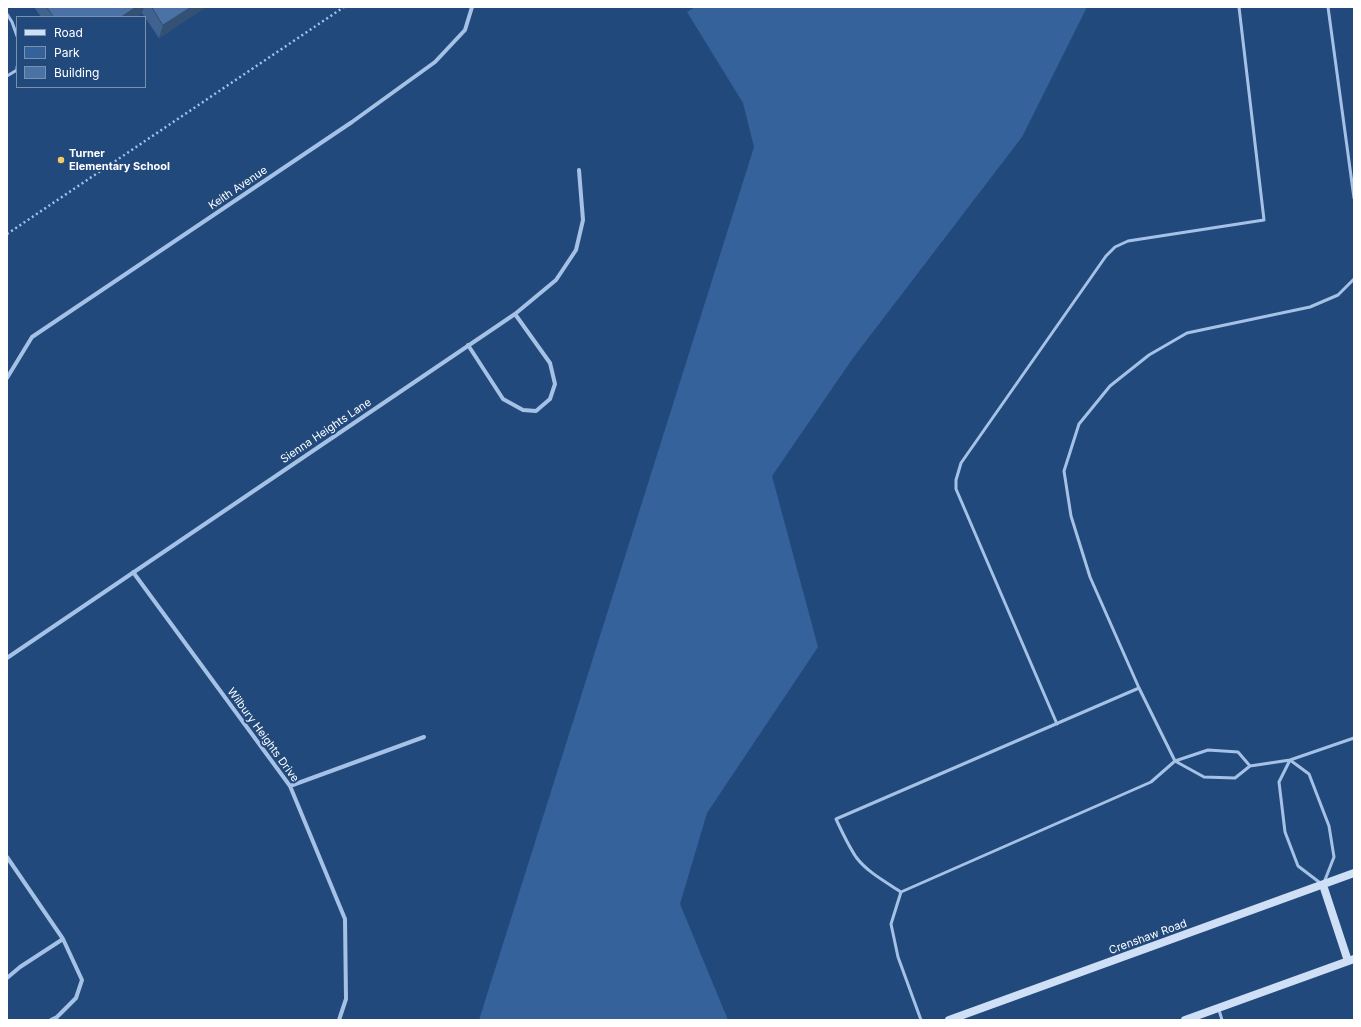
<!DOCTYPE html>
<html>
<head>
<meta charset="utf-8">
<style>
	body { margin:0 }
	#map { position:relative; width:1361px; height:1027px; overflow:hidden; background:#22497c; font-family:Inter,sans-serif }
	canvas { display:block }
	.frame { position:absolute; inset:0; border:8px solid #fff; pointer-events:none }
	.legend { position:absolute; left:16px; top:16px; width:130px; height:72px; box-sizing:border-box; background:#22497c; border:1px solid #7a92b0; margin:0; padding:5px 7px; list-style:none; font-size:12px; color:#fff }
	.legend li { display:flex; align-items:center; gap:8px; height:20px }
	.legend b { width:20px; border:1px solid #7a92b0 }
</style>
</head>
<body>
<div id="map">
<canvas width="1361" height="1027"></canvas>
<div class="frame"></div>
<ul class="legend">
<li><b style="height:5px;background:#cfdff5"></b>Road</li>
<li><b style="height:11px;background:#35629a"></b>Park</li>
<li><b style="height:11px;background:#4b72a5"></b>Building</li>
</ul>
</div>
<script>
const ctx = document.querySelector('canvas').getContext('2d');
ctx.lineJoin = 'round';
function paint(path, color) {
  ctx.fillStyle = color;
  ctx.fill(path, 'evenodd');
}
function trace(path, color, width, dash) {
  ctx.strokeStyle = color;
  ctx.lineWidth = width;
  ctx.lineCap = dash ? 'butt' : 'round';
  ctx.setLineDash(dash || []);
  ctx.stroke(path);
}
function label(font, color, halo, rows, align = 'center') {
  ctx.font = font + ' Inter,sans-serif';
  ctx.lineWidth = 4;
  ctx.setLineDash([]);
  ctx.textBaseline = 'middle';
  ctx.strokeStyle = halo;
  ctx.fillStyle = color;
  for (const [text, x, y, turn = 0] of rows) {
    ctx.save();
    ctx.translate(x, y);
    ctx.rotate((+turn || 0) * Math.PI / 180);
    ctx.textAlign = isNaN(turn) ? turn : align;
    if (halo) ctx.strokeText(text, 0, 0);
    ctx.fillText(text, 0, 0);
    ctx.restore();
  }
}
paint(new Path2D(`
	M695,7H1087L1022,137L853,358L772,476L818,647L707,813L680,904L728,1020H479L754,147L743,103L687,12Z`), '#35629a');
trace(new Path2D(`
	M7,234L344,7`), '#a5c2e6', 2.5, [2, 3]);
trace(new Path2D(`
	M1328,7L1354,198
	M7,14L12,22L17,36
	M7,76L17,70V67
	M1057,724L956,489V480L961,463L1106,256L1115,247L1128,241L1264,220L1239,7
	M1208,750L1238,752L1250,766L1235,778L1204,777L1175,761Z
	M1290,760L1309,774L1329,826L1334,857L1323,885L1298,866L1285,832L1279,782Z
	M1250,766L1290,760L1354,738
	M901,892L1151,782L1175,761L1139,688L1090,577L1071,516L1064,471L1079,424L1110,386L1149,355L1187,333L1310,307L1338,295L1354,279
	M901,892C886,882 867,872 856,857C848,845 842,832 836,819L1139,688
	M901,892L891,924L898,957L921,1020
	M1219,1010L1222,1020`), '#a5c2e6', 3);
trace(new Path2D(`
	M468,345L503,399L523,410L536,411L550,399L555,384L550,363L515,314
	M7,378L32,337L352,122L435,62L465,30L472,7
	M133,572L290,786L345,919L346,999L339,1020
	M7,658L515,314L556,280L576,250L583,220L579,170
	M290,786L424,737
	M7,857L63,939L82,980L76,998L57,1017L51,1020
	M7,978L20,967L63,939`), '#a5c2e6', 4);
trace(new Path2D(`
	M1323,885L1348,961
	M949,1020L1354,873
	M1185,1020L1354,959`), '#cfdff5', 8);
paint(new Path2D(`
	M34,7H206L159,38L142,13L136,17H41Z`), '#40628e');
paint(new Path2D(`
	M136,7H144L142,13L136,17H121Z
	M191,7H206L159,38L163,25Z`), '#345074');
const building = new Path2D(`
	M47,7H136L121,17H54Z
	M152,7H191L163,25Z`);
paint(building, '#4b72a5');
trace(building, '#345074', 1);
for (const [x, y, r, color] of [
	[61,160,4,"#f2cb67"]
]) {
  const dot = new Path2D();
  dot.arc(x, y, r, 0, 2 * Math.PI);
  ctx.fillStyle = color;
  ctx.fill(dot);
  trace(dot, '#22497c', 1.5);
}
label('bold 11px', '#fff', '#22497c', [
	["Turner",69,154],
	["Elementary School",69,167]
], 'left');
label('11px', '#fff', '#22497c', [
	["Keith Avenue",238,188,-34],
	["Sienna Heights Lane",326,431,-34],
	["Wilbury Heights Drive",263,735,54],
	["Crenshaw Road",1148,937,-20]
]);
</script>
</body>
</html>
